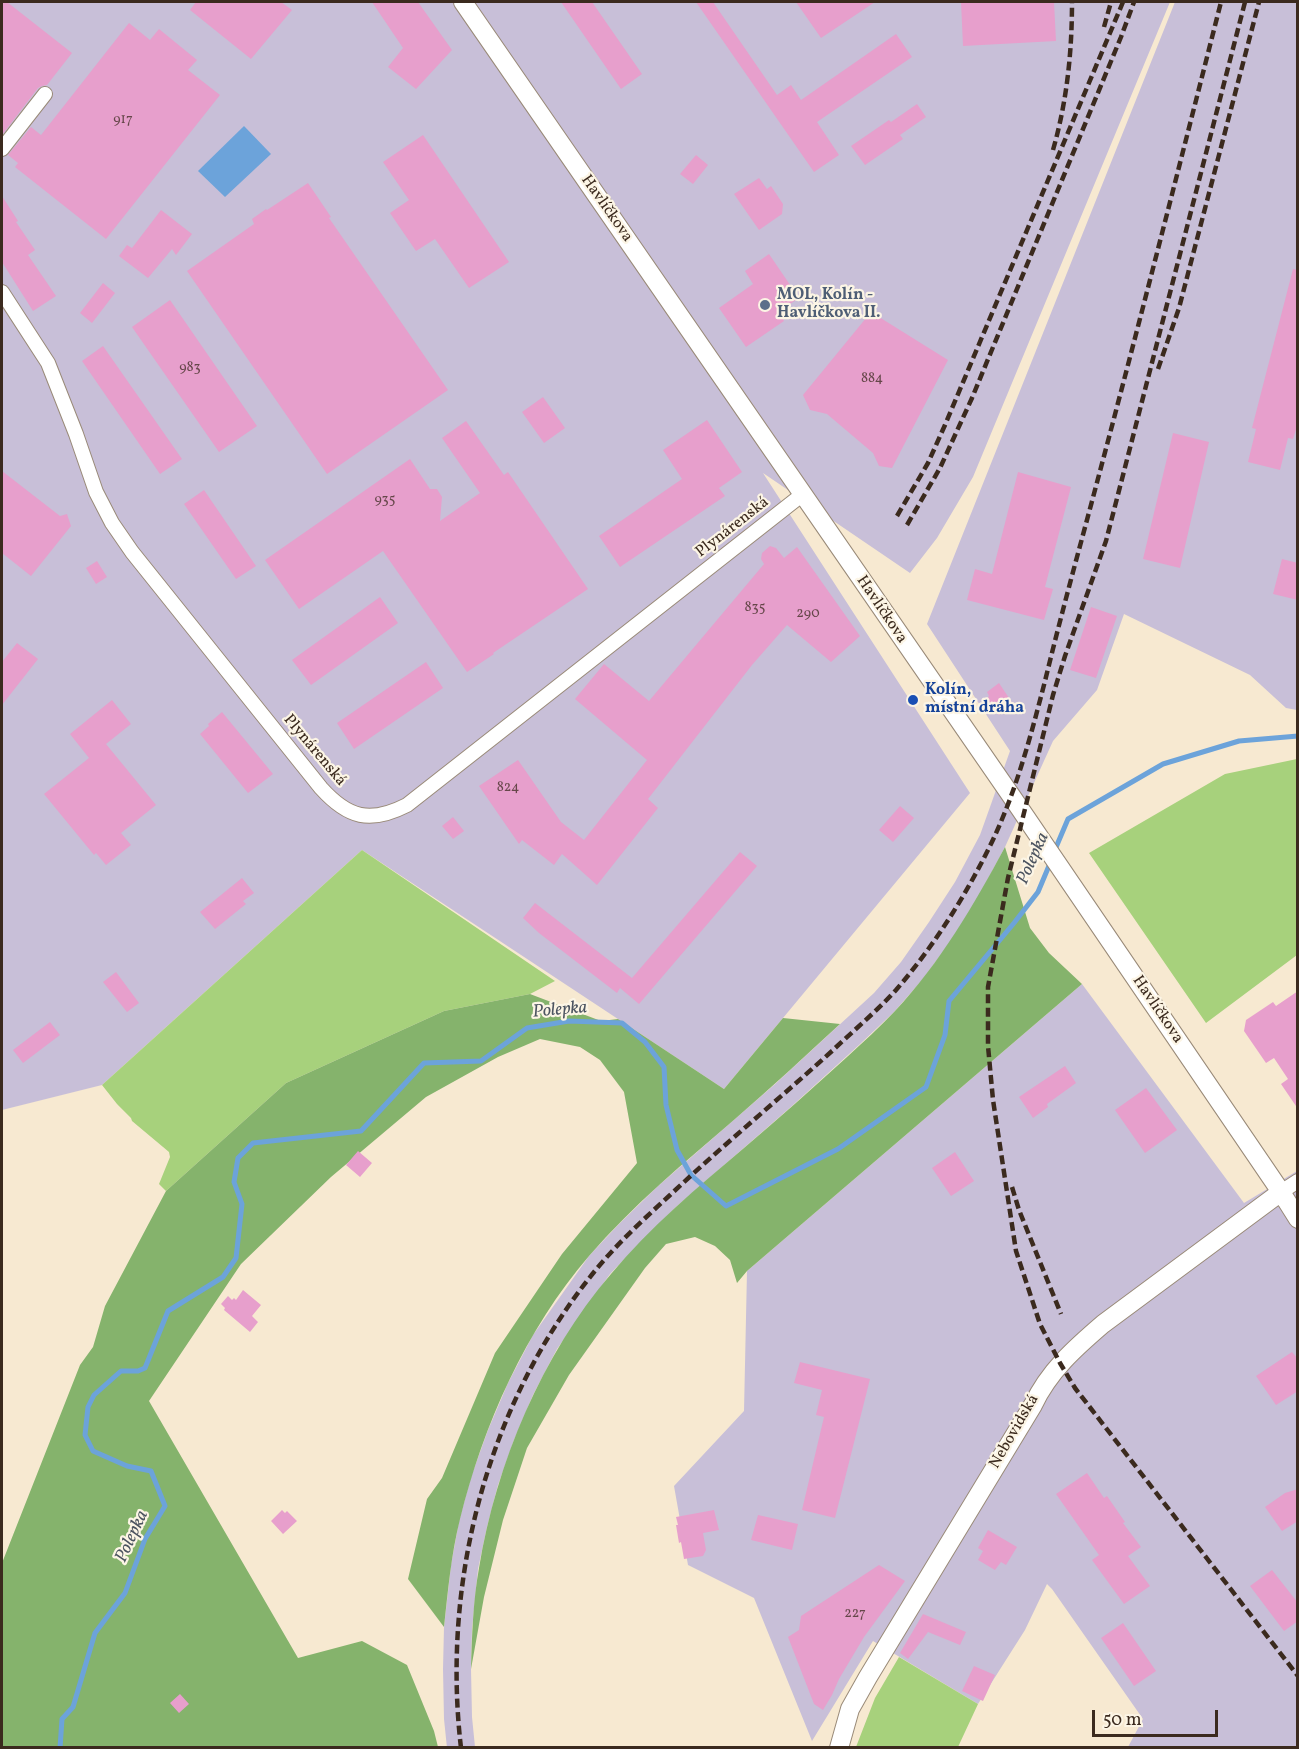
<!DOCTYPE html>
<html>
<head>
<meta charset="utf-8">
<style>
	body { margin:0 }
	#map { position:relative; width:1299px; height:1749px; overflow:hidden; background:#f7e9d1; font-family:Vollkorn,serif }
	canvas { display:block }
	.frame { position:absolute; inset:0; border:3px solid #3b2a1e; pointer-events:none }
	.scale { position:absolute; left:1092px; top:1710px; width:126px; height:27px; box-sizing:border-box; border:3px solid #3b2a1e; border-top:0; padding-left:8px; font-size:18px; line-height:21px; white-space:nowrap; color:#3b2a1e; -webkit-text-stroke:4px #fcf5e5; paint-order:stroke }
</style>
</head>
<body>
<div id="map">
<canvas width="1299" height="1749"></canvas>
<div class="frame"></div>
<div class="scale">50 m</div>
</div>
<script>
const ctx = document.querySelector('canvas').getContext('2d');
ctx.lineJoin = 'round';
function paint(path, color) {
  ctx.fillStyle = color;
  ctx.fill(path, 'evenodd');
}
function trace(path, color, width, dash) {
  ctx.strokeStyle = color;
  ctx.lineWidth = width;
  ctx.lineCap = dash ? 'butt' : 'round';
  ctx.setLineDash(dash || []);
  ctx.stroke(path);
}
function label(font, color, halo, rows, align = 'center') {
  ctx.font = font + ' Vollkorn,serif';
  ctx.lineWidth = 4.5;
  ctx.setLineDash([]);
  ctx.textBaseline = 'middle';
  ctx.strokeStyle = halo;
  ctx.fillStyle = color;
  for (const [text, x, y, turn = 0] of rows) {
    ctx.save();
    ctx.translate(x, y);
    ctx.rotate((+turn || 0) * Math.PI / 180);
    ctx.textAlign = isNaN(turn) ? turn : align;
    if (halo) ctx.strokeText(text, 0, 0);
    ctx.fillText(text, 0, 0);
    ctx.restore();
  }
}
paint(new Path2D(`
	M2,2H1170L973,477L937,538L910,573L763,473L970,793L724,1089L362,850L102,1085L2,1110Z
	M1175,2H1297V710L1286,708L1250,675L1124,614L1097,690L1053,741L1005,847L979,896L953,938L923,979L894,1012L859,1045L792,1106L676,1207L638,1245L610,1274L557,1349L533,1395L514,1440L498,1485L487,1527L478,1569L472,1629L471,1669L472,1717L475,1747L447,1748L444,1719L443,1669L444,1627L451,1565L459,1521L471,1477L488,1430L508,1383L533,1335L589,1256L618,1225L657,1187L774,1085L874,993L901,962L929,922L955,882L980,835L1010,751L927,624Z
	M1082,984L1244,1203L1297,1171V1747H1128L1143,1719L1052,1589L1047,1584L1025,1630L978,1704L873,1641L812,1741L754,1598L688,1565L674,1486L744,1411L747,1271Z`), '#c8bfd8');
paint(new Path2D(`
	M1297,759V955L1206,1023L1089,853L1225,774Z
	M362,850L555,981L530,994L444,1011L286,1083L166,1191L159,1184L170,1157L169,1152L132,1121L131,1118L117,1104L102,1085Z
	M899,1657L978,1704L958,1747H856L875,1698Z`), '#a7d17c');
paint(new Path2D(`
	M1005,847L1030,928L1049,953L1082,984L747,1271L737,1283L730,1260L715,1246L695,1237L666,1244L645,1268L569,1375L527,1448L503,1520L484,1597L471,1669C472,1635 473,1601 479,1568C496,1464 542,1354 611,1274C650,1227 698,1187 744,1148C779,1118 813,1088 847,1057C863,1042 880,1027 895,1011C940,963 974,905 1005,847Z
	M530,994L601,1021L618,1019L724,1089L783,1018L840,1024C805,1056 771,1088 735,1119C685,1162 633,1205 589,1256C526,1329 483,1425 460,1519C451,1555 448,1591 444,1627L408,1579L427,1499L442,1478L495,1353L562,1254L637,1163L624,1092L600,1060L580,1047L540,1039L498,1057L426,1097L331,1177L241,1264L149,1401L298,1658L362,1641L407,1665L434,1731L438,1747H2V1563L80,1365L93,1347L105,1306L166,1191L286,1083L444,1011Z`), '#85b36c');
paint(new Path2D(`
	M244,126L271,154L225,197L198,171Z`), '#6ca3da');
trace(new Path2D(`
	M1054,852L1068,819L1163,764L1239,741L1298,736
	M60,1748L62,1719L73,1707L95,1633L125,1593L145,1539L165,1506L151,1471L127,1466L93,1451L85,1435L88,1407L94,1395L121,1371H138L145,1368L168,1311L223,1277L236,1258L242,1204L234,1182L238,1158L253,1143L361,1131L424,1063L481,1061L527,1028L569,1021L622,1023L645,1042L664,1067L666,1105L677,1150L691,1175L726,1206L838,1149L926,1087L945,1035L949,1001L1014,923L1038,892L1051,861`), '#6ca3da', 5);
paint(new Path2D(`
	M2,2H7L72,53L47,85L42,86L38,88L2,135Z
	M196,2H281L292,10L251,59L190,10Z
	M372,2H418L452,50L416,89L388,67L403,48Z
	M561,2H592L642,74L621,89Z
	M696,2H713L777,95L791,85L801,100L896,34L912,57L817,122L839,155L814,172Z
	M796,2H875L821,38Z
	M961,2H1054L1056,41L963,46Z
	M129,23L150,40L159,29L197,60L188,70L220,95L106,239L15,167L18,163L8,155L31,127L41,135Z
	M917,104L926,117L900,135L903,139L865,165L851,146L889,120L891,122Z
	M423,135L509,262L469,288L435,239L416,251L390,213L409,200L383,162Z
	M696,155L708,165L693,184L680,174Z
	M759,178L767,189L771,186L783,204L782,214L759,230L734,194Z
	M308,183L331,217L329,218L448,390L327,474L187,271L254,224L252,219L266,209L267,210Z
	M2,196L18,221L16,222L35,250L28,255L56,296L33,311L2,262Z
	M161,210L192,234L176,255L172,249L148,278L119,256L127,245L132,248Z
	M769,254L799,298L778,312L784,321L746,347L719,308L753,284L745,271Z
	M1293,269L1298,270V423L1293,439L1288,438L1280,470L1248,462L1256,429L1252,428Z
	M103,283L115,293L92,323L80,313Z
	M170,300L257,426L219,452L132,327Z
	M871,312L948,360L892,468L879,466L873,453L827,414L810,410L803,395Z
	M103,346L182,459L160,474L82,361Z
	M543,397L565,428L544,443L522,412Z
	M707,420L742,472L719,488L725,496L620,567L599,536L682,479L663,450Z
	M466,421L504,475L508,472L588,589L493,653L494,654L467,672L383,551L299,609L265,560L410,459L430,489H437L442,497L440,521L480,493L442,438Z
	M1173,433L1209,442L1180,568L1143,559Z
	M2,471L60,516L67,514L71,526L31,576L2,553Z
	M1018,472L1071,487L1045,587L1053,589L1044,620L967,600L975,569L992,574Z
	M204,490L256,566L236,579L184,504Z
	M770,546L776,548L784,558L797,547L860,636L831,662L787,625L752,665L648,799L658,808L597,885L562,854L554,865L522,840L519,844L479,786L518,760L561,822L584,840L647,760L575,699L604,664L649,701L764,564L761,559L762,553Z
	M1282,559L1298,563V600L1273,594Z
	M97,561L107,577L96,584L86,568Z
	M380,597L398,623L311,685L292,660Z
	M1091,607L1117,616L1096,678L1070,670Z
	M17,643L38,659L2,705V662Z
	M426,662L443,688L354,749L337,723Z
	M999,683L1013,704L999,715L987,698L989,696L987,692Z
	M112,700L131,724L106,744L156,805L121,833L131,845L106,865L96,853L94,855L44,794L89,758L70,734Z
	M222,712L273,774L248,793L200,734L209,726L208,724Z
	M900,806L914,818L893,842L879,830Z
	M453,817L464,831L453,839L442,826Z
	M740,852L757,866L639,1004L620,988L617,993L539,933L523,918L535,903L632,978Z
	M242,878L254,893L243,901L246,904L215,929L200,912Z
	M116,972L139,1003L127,1012L103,982Z
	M1298,991V1109L1281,1084L1288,1079L1274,1058L1266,1063L1244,1031L1246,1020L1273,1002L1276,1006Z
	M50,1022L60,1035L23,1063L13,1050Z
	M1065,1066L1076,1083L1047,1104L1048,1107L1033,1118L1019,1097Z
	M1146,1088L1177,1130L1145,1153L1115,1110Z
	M358,1151L372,1163L360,1177L346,1165Z
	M955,1152L974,1181L951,1196L932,1168Z
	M243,1290L261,1305L252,1316L258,1322L250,1332L224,1310L225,1308L221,1304L228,1296L232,1300L234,1298L236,1300Z
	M1292,1352L1298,1359V1391L1276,1405L1256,1376Z
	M800,1362L870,1379L835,1518L802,1510L824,1417L816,1415L822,1390L794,1383Z
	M1087,1473L1104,1498L1107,1496L1125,1522L1123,1523L1141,1547L1128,1556L1150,1586L1124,1604L1092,1560L1099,1555L1056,1494Z
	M1298,1489V1521L1282,1531L1265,1507L1285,1493Z
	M282,1510L285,1513L287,1511L297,1521L283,1534L271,1521Z
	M714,1510L719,1530L703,1533L706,1550L703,1556L684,1559L681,1542L679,1543L676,1525H678L676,1517Z
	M758,1515L798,1524L792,1550L751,1540Z
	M988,1530L1017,1547L1006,1565L1001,1562L995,1570L978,1560L983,1551L978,1548Z
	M879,1565L905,1581L864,1637L839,1679L832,1695L823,1710L814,1704L788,1637L799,1630L801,1616Z
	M1272,1570L1298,1603V1621L1284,1631L1250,1586Z
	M923,1614L966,1632L960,1645L928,1632L908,1659L900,1653Z
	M1123,1623L1156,1671L1134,1686L1101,1638Z
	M974,1666L995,1675L983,1701L962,1691Z
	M180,1694L189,1704L179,1713L170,1703Z`), '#e79fcc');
const minor = new Path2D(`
	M2,149L45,94
	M2,292L48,363L76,434L96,492L112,523L132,552L321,788C348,818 370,824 407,805L803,494
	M1281,1192L1298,1181`);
const tertiary = new Path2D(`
	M463,2L1012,797L1281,1192L1298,1219
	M839,1748L850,1709L868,1677L1033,1405C1049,1371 1075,1348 1103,1324L1281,1192`);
trace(minor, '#998a78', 16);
trace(tertiary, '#998a78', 20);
trace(minor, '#fff', 14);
trace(tertiary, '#fff', 18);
trace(new Path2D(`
	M1245,2L1106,541L1065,656L1053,695L1008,878L988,987V1046L993,1100L1016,1251L1040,1324L1060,1363L1075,1388L1298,1676
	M1104,27L1111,2
	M1053,150C1067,101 1072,52 1072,2
	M1158,369L1179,308L1259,2
	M897,516L928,463L945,425L1123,2
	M907,525L940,468L972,398L1121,37L1134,2
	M1012,1187L1019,1210L1061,1314
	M461,1748C441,1578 489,1398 599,1266C620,1241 645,1218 669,1196C722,1146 778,1100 832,1051C853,1031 876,1012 896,990C933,947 963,900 988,850C1015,796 1030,739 1045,681C1055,640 1066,598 1077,557C1127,372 1174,187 1221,2`), '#3b2a1e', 4.5, [9, 4.5]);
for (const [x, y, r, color] of [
	[765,305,6,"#5c6f8a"],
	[913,700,6,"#1a4fb4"]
]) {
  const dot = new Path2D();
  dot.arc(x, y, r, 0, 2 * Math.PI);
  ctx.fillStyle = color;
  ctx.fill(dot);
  trace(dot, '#fcf5e5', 2);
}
label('14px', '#66474a', null, [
	["917",123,120],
	["983",190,368],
	["884",872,379],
	["935",385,500],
	["835",755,608],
	["290",808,614],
	["824",508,788],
	["227",855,1614]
]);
label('16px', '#3b2a1e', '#fcf5e5', [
	["Havlíčkova",606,209,55],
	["Plynárenská",733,528,-38],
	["Havlíčkova",881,610,56],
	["Plynárenská",314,751,50],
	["Havlíčkova",1157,1010,56],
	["Nebovidská",1015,1432,-60]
]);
label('bold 16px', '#4e5e75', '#fcf5e5', [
	["MOL, Kolín -",777,296],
	["Havlíčkova II.",777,314]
], 'left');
label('bold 16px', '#164399', '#fcf5e5', [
	["Kolín,",925,691],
	["místní dráha",925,709]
], 'left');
label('italic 18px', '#4c5460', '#fcf5e5', [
	["Polepka",1034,859,-66],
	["Polepka",560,1011,-5],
	["Polepka",133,1537,-65]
]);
</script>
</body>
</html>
